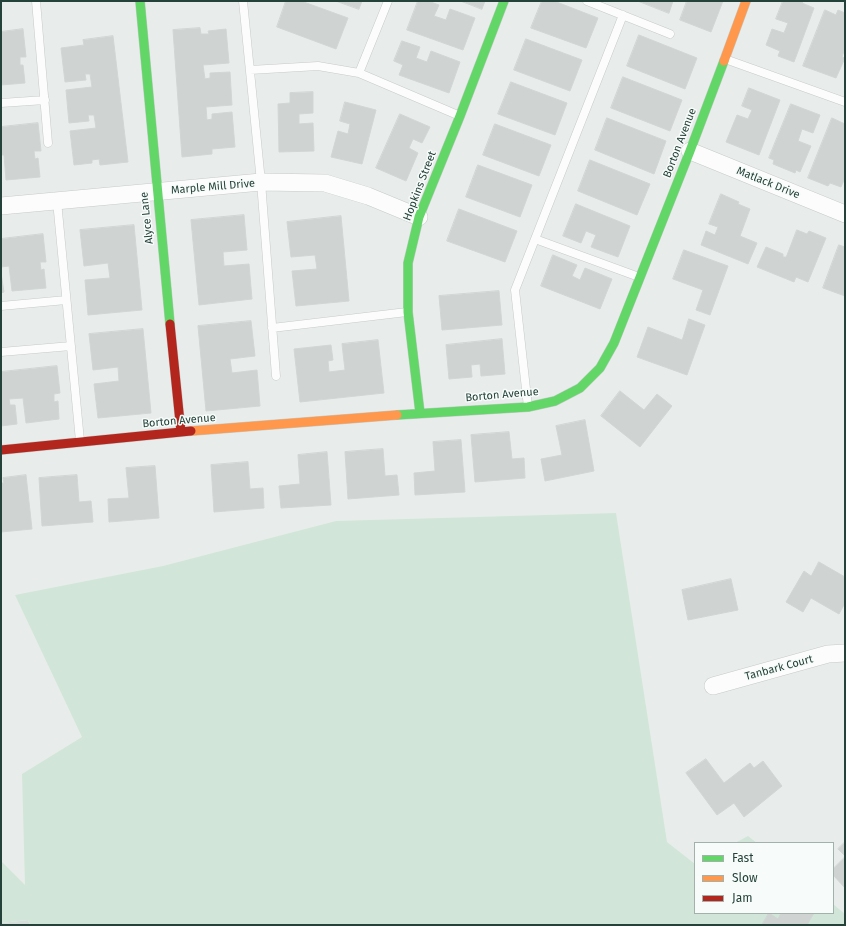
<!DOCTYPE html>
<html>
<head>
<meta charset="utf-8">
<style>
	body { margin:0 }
	#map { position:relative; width:846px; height:926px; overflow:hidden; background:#e8edeb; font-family:"Fira Sans",sans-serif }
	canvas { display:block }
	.frame { position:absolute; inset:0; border:2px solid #24423a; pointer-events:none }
	.legend { position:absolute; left:694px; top:842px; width:140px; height:72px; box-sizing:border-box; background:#f7fbf9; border:1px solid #a3b1ad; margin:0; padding:5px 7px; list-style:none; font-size:12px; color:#24423a }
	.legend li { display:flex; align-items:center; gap:8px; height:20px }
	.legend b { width:20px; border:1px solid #a3b1ad }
</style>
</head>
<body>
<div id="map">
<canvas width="846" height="926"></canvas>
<div class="frame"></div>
<ul class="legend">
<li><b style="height:5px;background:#63d668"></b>Fast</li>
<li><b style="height:5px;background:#ff974d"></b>Slow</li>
<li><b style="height:5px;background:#b3261e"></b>Jam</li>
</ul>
</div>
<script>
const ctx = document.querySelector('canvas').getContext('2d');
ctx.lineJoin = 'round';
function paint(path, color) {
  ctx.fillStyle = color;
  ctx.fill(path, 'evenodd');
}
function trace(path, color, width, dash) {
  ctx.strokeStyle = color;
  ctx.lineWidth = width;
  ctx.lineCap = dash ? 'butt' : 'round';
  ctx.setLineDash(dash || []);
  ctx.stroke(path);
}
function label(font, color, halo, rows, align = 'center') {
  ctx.font = font + ' "Fira Sans",sans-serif';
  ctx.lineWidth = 3;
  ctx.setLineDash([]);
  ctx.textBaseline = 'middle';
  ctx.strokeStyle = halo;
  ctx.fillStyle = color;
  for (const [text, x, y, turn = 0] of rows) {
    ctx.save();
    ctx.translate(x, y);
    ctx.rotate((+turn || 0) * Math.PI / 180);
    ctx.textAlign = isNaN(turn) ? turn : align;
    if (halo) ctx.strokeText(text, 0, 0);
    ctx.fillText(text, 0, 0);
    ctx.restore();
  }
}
paint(new Path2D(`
	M28,920L30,925H1V923Z`), '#d6dedb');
paint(new Path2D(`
	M616,513L667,842L695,864V913H833V904L845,914V925H30L28,920L1,923V861L25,885L22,774L82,737L15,595L163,566L336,521Z
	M748,836L757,843H735Z`), '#d1e6d8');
const building = new Path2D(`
	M286,1H301L348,18L336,49L277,27Z
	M336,1H362L359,9Z
	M418,1H428L439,5L434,16L446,20L450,9L475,18L463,50L407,30Z
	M461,1H485L482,9Z
	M542,1H554L598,18L586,48L531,28Z
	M638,1H673L669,13Z
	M687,1H723L711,32L680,20Z
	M783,1H804L802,3L814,8L794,62L778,56L780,51L766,45L772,29L784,33L788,23L776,19Z
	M825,10L836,15L838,10L845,13V48L842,57L845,58L836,78L803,66Z
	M200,28L201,34H209L208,31L226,29L229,63L203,65L205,79L210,78V73L230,72L232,105L206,107L207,120L212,119V114L232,112L235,147L212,149V154L182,157L173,30Z
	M23,29L26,57H20V65H23L25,83L1,85V32Z
	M639,35L697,58L685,89L627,66Z
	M113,36L128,162L100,165L99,159L92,160V163L74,165L70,131L96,128L94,115H88L89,121L69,123L66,90L92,87L90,74H85L86,80L65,82L61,48L84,45L83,40Z
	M526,39L582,60L570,91L514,70Z
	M402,41L420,47L416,58L427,62L431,51L460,62L449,93L399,75L403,65L394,61Z
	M623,77L682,100L670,131L611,108Z
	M511,82L567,103L555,135L498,114Z
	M749,88L780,100L759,155L726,142L737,115L748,119L752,110L742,106Z
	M313,92V113L299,114V124L313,123L314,151L279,152L278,104L290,103V93Z
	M345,102L376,110L362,164L331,157L338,131L348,134L350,124L340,121Z
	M791,104L820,115L813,133L802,129L798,141L811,146L800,172L796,170L795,173L773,164L774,160L769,158Z
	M400,114L430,127L422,143L413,139L409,148L418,153L406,181L376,168Z
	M607,118L666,141L654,174L595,150Z
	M832,118L845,124V178L841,187L830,183L828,186L808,178Z
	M38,123L41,151H34L35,159L38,158L40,177L6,180L4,155H1V127Z
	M495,124L551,145L539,176L483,155Z
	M590,160L650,184L637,215L578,191Z
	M478,165L532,185L520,217L466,197Z
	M721,194L739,202L738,204L750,209L740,236L757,243L748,264L701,245L706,231L715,235L718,227L709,224Z
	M576,204L630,226L618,257L591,247L596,235L586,231L581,243L563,236Z
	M459,209L517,231L505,262L447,241Z
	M244,215L247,250L223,252L224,266L249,264L252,299L199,305L191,220Z
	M341,216L349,301L296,306L292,271L317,269L315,255L291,257L287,222Z
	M134,225L142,310L88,315L85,280L110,278L108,263L84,266L80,230Z
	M797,230L807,234L809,231L826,238L808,282L796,277L794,282L757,267L766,247L783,254V257H786Z
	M43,234L46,262H40L41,270L44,269L46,288L12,291L9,266L1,267V239Z
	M839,245L845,247V296L823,288Z
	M684,250L728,266L710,315L696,310L703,290L673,279Z
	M553,255L577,265L572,276L580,280L585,268L612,279L600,309L541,286Z
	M1,273L4,292L1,293Z
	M499,291L502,325L442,330L439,296Z
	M689,319L705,325L687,375L637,357L648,327L682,340Z
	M251,321L255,356L230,359L232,373L257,370L260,406L206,411L198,326Z
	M143,329L151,413L98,418L94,384L119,381L118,367L93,370L89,334Z
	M502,339L505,374L481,376L480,364L471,365L472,377L449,379L446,345Z
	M378,340L384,393L300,402L294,349L331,345L333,360L328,361L329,372L345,370L342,344Z
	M57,366L60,393L54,394V402L58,401L59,419L26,423L23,398L9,399L10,405H15L17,424L1,426V372Z
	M620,391L644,410L657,394L672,406L640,447L601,416Z
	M585,420L594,471L545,481L541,459L562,455L556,426Z
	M509,432L512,459L524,458L525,478L475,482L471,435Z
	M461,440L465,492L415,495L414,473L435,471L433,442Z
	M383,449L385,476L397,475L399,495L348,499L345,452Z
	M327,452L331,505L281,508L279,486L300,484L298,455Z
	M248,462L250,489L263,488L264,508L214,512L211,465Z
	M155,466L159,518L109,522L108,499L129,498L126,468Z
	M26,475L32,529L1,532V483H4L3,478Z
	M77,475L79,502L91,501L93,522L42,526L39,478Z
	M819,562L845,577V603L839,614L811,598L803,612L786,602L804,571L811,576Z
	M731,579L738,610L688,620L682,590Z
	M706,759L724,783L750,763L754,768L763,761L782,786L744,817L734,803L717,815L686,773Z
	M845,842V856L838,849Z
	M845,857V888L833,875V869Z
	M769,913L778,919L781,913H814L807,925H762Z`);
paint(building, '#cfd4d2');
trace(building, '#d1d6d4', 1);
const lane = new Path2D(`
	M36,1L48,143
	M243,1L261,182L276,376
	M587,1L670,34
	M725,59L845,102
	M250,70L318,66L359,73L460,116
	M359,73L388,1
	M1,103L45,100
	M57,201L80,441
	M535,239L639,277
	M1,306L66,300
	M272,328L407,312
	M1,352L71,346
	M528,407L515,290L623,15`);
const street = new Path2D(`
	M690,151L845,214
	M1,206L261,182L325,183L368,196L419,217
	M713,686L828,654L845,653`);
const fast = new Path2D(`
	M140,1L170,324
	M420,413L408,312V263L419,217L460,116L504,1
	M397,415L528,407L555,401L580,388L600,368L614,343L690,151L724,61`);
const slow = new Path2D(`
	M724,61L746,1
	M191,431L397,415`);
const jam = new Path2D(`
	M170,324L181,432
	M1,450L191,431`);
trace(lane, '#c5cac8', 9);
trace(street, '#c5cac8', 18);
trace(fast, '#c3cbc8', 10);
trace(slow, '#c3cbc8', 10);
trace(jam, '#c3cbc8', 10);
trace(lane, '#fcfcfc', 8);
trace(street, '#fcfcfc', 17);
trace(fast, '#63d668', 9);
trace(slow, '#ff974d', 9);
trace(jam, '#b3261e', 9);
label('11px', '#24423a', '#f7fbf9', [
	["Borton Avenue",680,143,-69],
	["Matlack Drive",768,183,22],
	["Hopkins Street",420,186,-69],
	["Marple Mill Drive",213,187,-5],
	["Alyce Lane",147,218,-96],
	["Borton Avenue",502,395,-5],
	["Borton Avenue",179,421,-5],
	["Tanbark Court",779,668,-15]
]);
</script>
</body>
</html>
